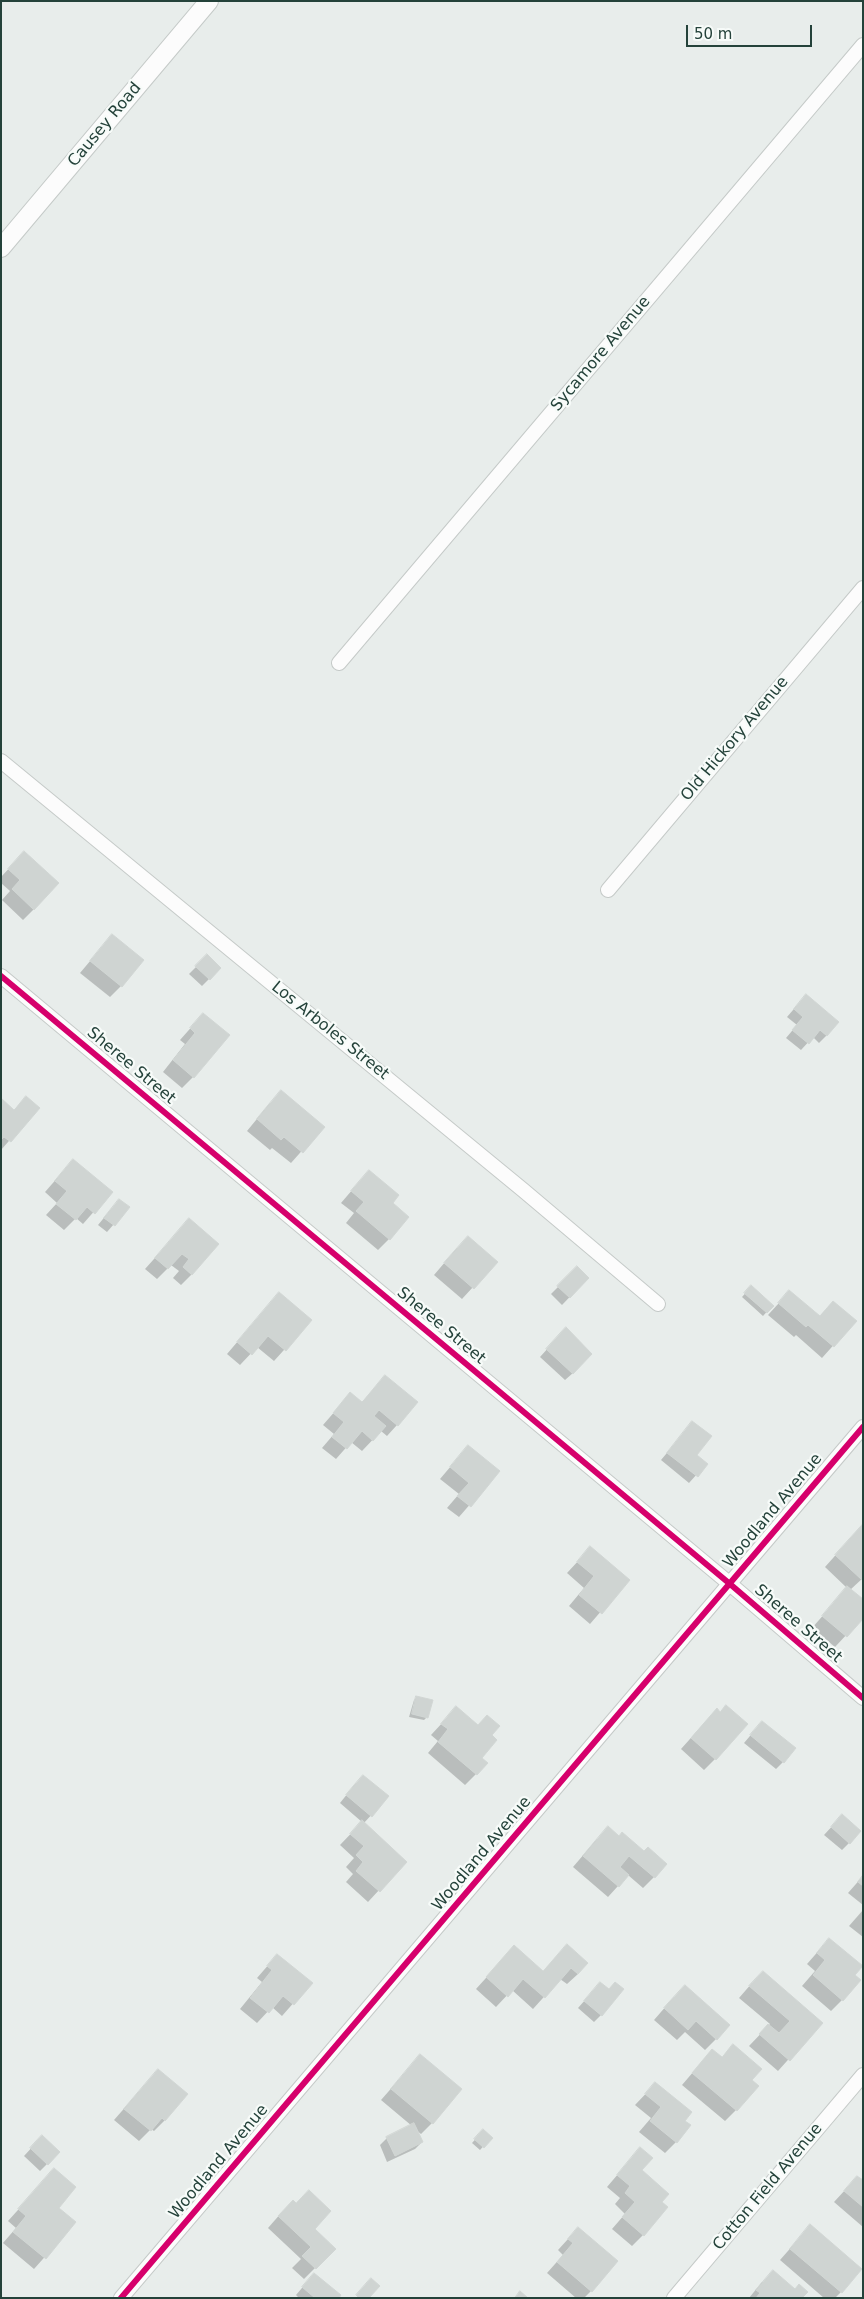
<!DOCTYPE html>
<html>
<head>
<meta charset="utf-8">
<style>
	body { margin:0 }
	#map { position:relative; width:864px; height:2299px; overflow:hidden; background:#e8edeb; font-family:"DejaVu Sans",sans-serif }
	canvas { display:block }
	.frame { position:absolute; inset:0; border:2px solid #24423a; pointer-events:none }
	.scale { position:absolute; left:686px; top:25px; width:126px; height:22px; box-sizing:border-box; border:2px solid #24423a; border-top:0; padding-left:6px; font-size:15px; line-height:18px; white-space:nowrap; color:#24423a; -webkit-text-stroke:4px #f7fbf9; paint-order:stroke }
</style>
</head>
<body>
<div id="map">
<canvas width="864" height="2299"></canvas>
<div class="frame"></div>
<div class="scale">50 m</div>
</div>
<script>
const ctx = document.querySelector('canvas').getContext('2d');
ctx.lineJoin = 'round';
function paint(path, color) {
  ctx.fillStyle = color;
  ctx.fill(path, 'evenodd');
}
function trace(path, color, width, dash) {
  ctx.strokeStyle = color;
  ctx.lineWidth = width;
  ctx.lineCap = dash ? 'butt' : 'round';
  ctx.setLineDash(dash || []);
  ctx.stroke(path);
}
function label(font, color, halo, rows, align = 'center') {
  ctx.font = font + ' "DejaVu Sans",sans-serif';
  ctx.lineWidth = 4.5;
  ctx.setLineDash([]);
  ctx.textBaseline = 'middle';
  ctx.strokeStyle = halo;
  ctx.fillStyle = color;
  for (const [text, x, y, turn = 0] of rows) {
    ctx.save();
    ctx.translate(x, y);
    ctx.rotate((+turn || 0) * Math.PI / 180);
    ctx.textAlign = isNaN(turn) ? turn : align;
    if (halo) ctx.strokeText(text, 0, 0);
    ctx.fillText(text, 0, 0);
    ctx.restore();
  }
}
paint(new Path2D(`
	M13,864L34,909L23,920L2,900L10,891L1,883V877Z
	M112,935L121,986L110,997L80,973Z
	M207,956L220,968L202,986L189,974Z
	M799,1003L827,1035L819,1043L813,1037L801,1050L786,1038L797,1025L787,1017Z
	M203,1014L193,1077L182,1088L163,1072L185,1044L180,1040Z
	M26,1098L38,1108L1,1150V1100L13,1111Z
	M270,1103L323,1127L291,1163L272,1148L270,1150L247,1131Z
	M73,1160L111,1192L83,1224L76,1218L64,1230L46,1215L57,1203L45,1192Z
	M359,1182L391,1203L389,1239L378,1250L346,1223L354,1213L341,1203Z
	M112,1208H128L107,1232L98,1225Z
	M189,1220L192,1274L181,1285L173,1278L179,1271L171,1265L157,1279L145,1269Z
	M457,1248L496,1262L462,1299L434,1275Z
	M577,1268L588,1278L562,1305L551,1294Z
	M751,1287L772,1306L763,1316L742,1297Z
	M789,1292L819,1317L833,1302L855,1321L822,1358L796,1335L794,1337L768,1315Z
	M279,1293L311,1320L274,1361L257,1347L240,1365L227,1354Z
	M559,1336L573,1373L565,1380L540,1357Z
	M385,1377L397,1425L387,1436L381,1431L362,1451L351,1442L336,1459L322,1448L334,1434L323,1425L350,1394L361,1403Z
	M692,1423L695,1455L706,1464L689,1483L661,1460Z
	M468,1446L499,1471L459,1517L447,1508L459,1494L440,1479Z
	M858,1530L863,1578L850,1590L863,1617L835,1647L812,1628L847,1588L825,1567Z
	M580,1559L628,1580L590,1624L569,1606L584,1588L567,1573Z
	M417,1697L427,1717L424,1720L409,1717L414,1700Z
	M456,1708L490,1735L480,1759L476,1774L465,1785L428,1753L438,1741L431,1735Z
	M720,1713L715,1759L704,1770L681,1749L706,1721Z
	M755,1730L783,1762L776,1769L744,1743Z
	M356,1783L388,1797L363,1824L405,1862L368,1902L346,1882L353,1874L346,1867L354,1858L340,1845L362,1822L340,1803Z
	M835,1823L849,1843L842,1850L824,1835Z
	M619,1837L644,1853L654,1877L643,1888L628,1875L608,1897L573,1867L597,1839Z
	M863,1876V1905L848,1893Z
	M863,1910V1937L849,1926Z
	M829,1939L853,1975L842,2000L831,2011L802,1986L815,1971L807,1964Z
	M567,1946L578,1974L567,1984L560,1979L533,2009L512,1990L496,2007L476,1989L514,1947L543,1972Z
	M277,1955L311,1983L282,2016L272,2007L257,2023L240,2009L262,1982L257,1978Z
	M752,1983L821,2023L778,2071L749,2046L770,2024L739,1998Z
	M593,1991L601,2015L594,2022L578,2008Z
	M674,1997L716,2039L705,2050L685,2032L677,2040L654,2020Z
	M712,2050L750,2080L736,2110L725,2121L682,2085Z
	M410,2067L432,2123L421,2134L416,2130L422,2142L415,2149L387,2162L380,2145L387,2138L412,2126L381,2100Z
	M158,2070L165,2120L154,2131L151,2129L139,2141L114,2120Z
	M655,2084L683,2121L676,2142L665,2153L639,2132L651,2118L635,2105Z
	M483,2131L491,2138L480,2150L472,2143Z
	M35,2144L47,2164L40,2171L24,2156Z
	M630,2160L640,2171L660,2202L643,2235L632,2246L612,2229L625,2214L615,2204L620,2198L607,2187Z
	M54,2170L57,2208L75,2223L34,2269L3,2243L16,2228L8,2221Z
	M857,2177L861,2181L863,2180V2227L834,2202Z
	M282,2212L313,2229L334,2249L304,2279L292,2268L301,2259L268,2228Z
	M810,2226L841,2292L835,2298H824L780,2260Z
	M578,2228L591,2291L584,2298H576L547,2273L563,2255L558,2250Z
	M307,2282L338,2298H299L296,2295Z
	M762,2282L801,2298H749Z`), '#0003');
const building = new Path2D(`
	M24,851L59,883L34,910L12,889L20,880L8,869Z
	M112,934L144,960L122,987L90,961Z
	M207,954L221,968L210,980L195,966Z
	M806,994L839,1022L827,1036L820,1030L809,1044L792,1030L803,1017L794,1009Z
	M203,1013L230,1035L194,1078L173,1060L195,1033L190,1028Z
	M281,1090L325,1127L303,1153L284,1137L281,1140L257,1119Z
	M26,1096L40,1108L11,1142L4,1137L1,1140V1098L14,1110Z
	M73,1159L113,1192L95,1214L87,1207L76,1220L56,1204L67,1191L55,1181Z
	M369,1170L399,1195L393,1203L409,1217L390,1240L356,1211L364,1202L351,1191Z
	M119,1199L130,1207L115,1226L104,1218Z
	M189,1218L219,1244L192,1275L183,1267L189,1259L182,1254L168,1269L155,1258Z
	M468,1236L498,1262L474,1289L444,1263Z
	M577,1266L589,1278L570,1298L557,1286Z
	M751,1285L774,1306L767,1313L744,1293Z
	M789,1290L820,1316L833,1301L857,1321L834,1347L808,1325L806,1327L778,1303Z
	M279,1292L312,1320L286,1351L268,1336L252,1355L237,1342Z
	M566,1327L592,1354L573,1374L546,1349Z
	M385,1375L418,1402L398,1426L379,1410L374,1416L386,1426L373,1441L362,1431L347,1449L332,1437L344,1422L333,1413L350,1392L362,1402Z
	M692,1421L712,1436L697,1455L708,1464L698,1477L667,1453Z
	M468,1445L500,1471L471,1507L457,1496L469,1483L450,1467Z
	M863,1524V1579L862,1580L835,1555Z
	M590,1546L630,1580L602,1614L579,1595L594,1576L577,1562Z
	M847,1586L863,1599V1619L847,1637L822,1616Z
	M416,1696L433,1700L428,1718L412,1714Z
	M726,1705L748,1724L716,1760L691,1738L717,1708L720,1712Z
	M456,1706L478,1725L487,1715L500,1726L492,1735L497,1740L482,1758L488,1763L477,1775L438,1742L448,1729L441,1724Z
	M762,1721L796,1748L784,1763L750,1735Z
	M363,1775L389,1796L372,1817L346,1795Z
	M842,1814L861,1831L850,1844L831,1827Z
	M362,1820L407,1862L380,1892L356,1871L363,1862L356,1855L364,1846L350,1834Z
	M608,1826L619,1836L622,1832L644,1851L648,1847L667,1864L655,1878L629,1856L620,1867L629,1875L619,1887L583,1856Z
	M863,1875V1886L858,1882Z
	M829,1938L863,1966L855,1975L861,1980L843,2001L813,1975L825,1960L817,1953Z
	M567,1944L588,1963L578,1974L571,1968L545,1998L523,1979L508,1997L486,1977L514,1945L543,1971Z
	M277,1954L313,1983L294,2005L283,1996L269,2013L250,1998L272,1970L267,1966Z
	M763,1971L823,2023L790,2061L759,2034L768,2024L779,2033L790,2021L749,1986Z
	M600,1982L609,1989L615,1982L624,1989L602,2016L584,2001Z
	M685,1985L730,2025L717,2040L696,2021L688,2030L664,2008Z
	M733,2044L762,2069L752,2080L759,2086L737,2111L692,2073L712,2049L722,2057Z
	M420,2054L462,2089L433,2124L391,2089Z
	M158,2069L188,2094L165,2121L162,2118L151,2131L124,2109Z
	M655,2082L692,2112L685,2121L691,2125L677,2143L650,2121L661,2107L645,2094Z
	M414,2123L423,2142L395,2156L386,2137Z
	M483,2129L493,2138L484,2148L474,2139Z
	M42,2135L60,2152L48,2165L30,2148Z
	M640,2147L653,2158L642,2170L669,2194L662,2202L668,2207L644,2236L622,2217L635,2202L625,2193L630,2186L617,2175Z
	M54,2168L76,2187L59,2208L76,2222L46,2259L13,2232L26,2216L18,2209Z
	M857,2176L863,2180V2207L844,2191Z
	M309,2190L331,2211L315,2229L336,2249L316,2269L302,2256L311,2247L278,2216L293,2200L296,2203Z
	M810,2224L862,2269L842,2293L790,2249Z
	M578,2227L618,2261L592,2292L557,2262L573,2243L568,2239Z
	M773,2270L795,2289L799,2284L808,2292L802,2298H756L760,2293L756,2290Z
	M314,2273L341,2295L339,2298H315L302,2287Z
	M371,2278L380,2286L369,2298H359L356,2295Z
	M520,2291L528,2298H515Z`);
paint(building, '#cfd4d2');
trace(building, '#d1d6d4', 1);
const minor = new Path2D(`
	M339,663L863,45
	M1,761L523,1190L658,1304
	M608,890L863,588
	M1,976L730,1584L863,1698
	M121,2298L863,1427
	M674,2298L863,2075`);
const tertiary = new Path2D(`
	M1,248L209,1`);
trace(minor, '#c5cac8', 16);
trace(tertiary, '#c5cac8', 20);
trace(minor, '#fcfcfc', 14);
trace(tertiary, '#fcfcfc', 18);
trace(new Path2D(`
	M1,976L730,1584L863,1698
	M121,2298L863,1427`), '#d6006c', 6);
label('16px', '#24423a', '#f7fbf9', [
	["Causey Road",105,125,-50],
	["Sycamore Avenue",601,354,-50],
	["Old Hickory Avenue",735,739,-50],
	["Los Arboles Street",330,1031,39],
	["Sheree Street",131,1066,40],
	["Sheree Street",441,1326,40],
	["Woodland Avenue",773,1511,-50],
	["Sheree Street",798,1624,41],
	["Woodland Avenue",482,1854,-50],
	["Woodland Avenue",219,2162,-50],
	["Cotton Field Avenue",768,2187,-50]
]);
</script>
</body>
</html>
